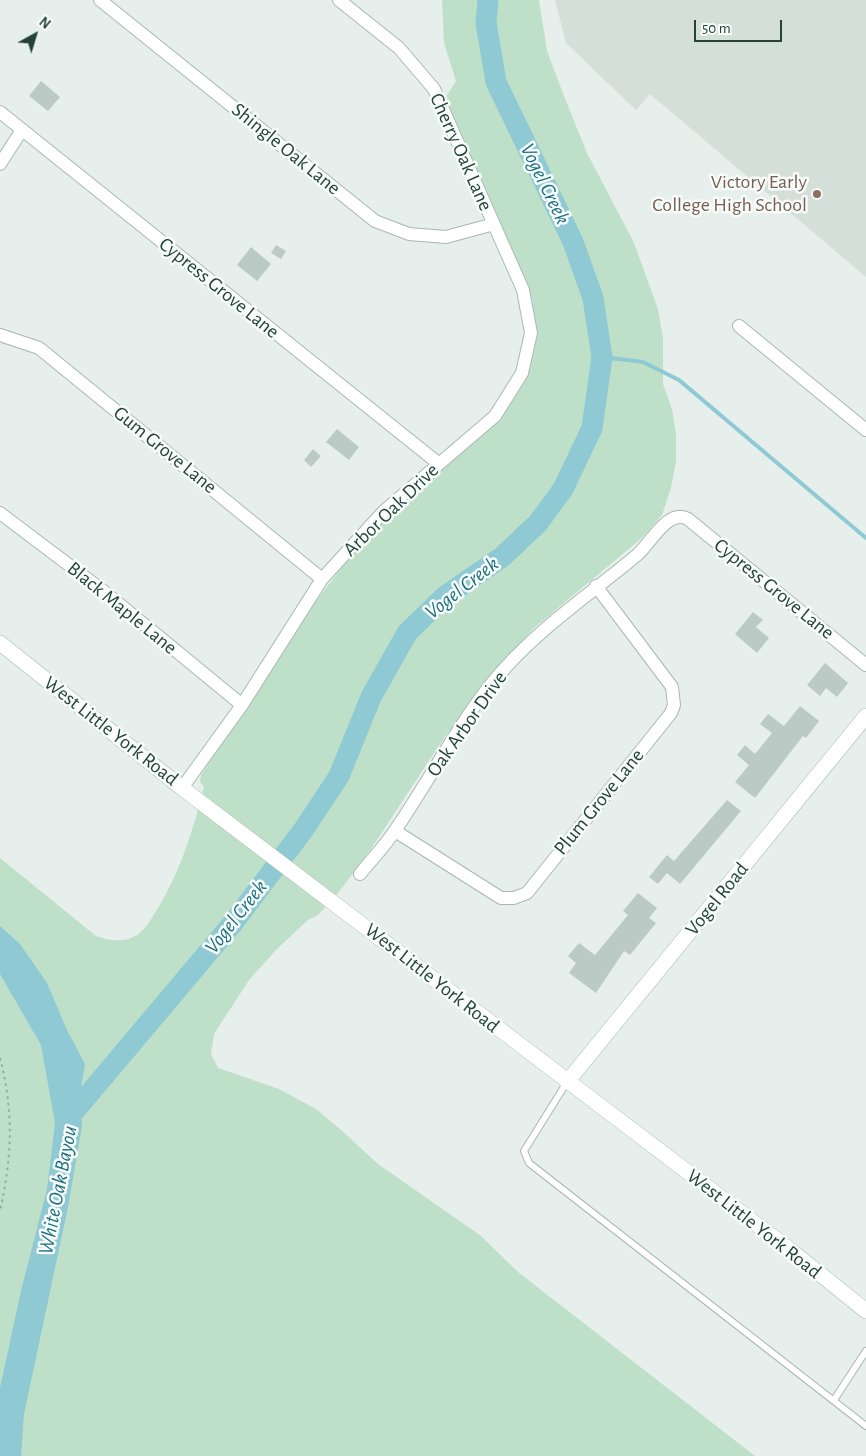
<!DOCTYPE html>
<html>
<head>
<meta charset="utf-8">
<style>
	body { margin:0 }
	#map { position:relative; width:866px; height:1456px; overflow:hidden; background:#e6efeb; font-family:"Alegreya Sans",sans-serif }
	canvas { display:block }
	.north { position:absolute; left:10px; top:10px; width:50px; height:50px; -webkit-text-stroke:4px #f7fbf9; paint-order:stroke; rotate:39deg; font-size:14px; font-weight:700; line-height:20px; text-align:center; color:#24423a }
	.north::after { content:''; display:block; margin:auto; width:18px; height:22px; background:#24423a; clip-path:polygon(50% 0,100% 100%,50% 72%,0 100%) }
	.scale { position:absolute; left:694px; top:20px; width:88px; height:22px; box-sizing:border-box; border:2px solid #24423a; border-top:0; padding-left:6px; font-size:15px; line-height:18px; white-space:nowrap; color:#24423a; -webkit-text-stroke:4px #f7fbf9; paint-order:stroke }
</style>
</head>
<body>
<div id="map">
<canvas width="866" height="1456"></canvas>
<div class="north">N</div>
<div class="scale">50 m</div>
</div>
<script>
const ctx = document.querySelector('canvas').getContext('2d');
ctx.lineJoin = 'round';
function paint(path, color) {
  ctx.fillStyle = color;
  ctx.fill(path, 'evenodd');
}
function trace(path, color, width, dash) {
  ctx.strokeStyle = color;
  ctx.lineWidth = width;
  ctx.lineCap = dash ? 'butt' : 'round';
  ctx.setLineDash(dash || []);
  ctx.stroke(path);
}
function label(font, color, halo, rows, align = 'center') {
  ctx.font = font + ' "Alegreya Sans",sans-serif';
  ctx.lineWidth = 5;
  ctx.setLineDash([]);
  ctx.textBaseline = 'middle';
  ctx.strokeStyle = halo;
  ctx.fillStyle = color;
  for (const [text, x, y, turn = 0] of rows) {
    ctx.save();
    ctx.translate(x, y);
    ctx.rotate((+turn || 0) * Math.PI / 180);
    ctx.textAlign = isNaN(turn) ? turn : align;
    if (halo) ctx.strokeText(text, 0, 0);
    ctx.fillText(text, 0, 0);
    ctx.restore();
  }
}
paint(new Path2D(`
	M555,0H866V277L650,94L636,110L566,43Z`), '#d4dfda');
paint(new Path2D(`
	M442,0H539L547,51L564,96L587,153L634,243L658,309L663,338V384L672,409L676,434V461L671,488L662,515L643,537L533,629L487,680L446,735L371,849L339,892L317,916L309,919L278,948L249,980L214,1034L211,1054L218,1068L279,1089L316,1109L340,1129L378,1164L481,1236L518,1272L755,1456H0V858L96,936C109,941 124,943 137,935C146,929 152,917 158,908C181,870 193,830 204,787L200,782L201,775L307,613L343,566L382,521L504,412L512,402L525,380L535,332L532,297L445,98L456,81L444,43Z`), '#bfe0c8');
paint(new Path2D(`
	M0,926L20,944L47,983L67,1030L85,1064L80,1094L82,1126L68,1207L24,1414L21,1456H0V1388L21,1291L47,1189L55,1123L41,1045L0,974Z`), '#8ec9d4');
trace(new Path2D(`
	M602,357L643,362L679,380L866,538`), '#8ec9d4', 4);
trace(new Path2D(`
	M72,1114L233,923L304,829L339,776L371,697L407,633L444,597L502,557L538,523L563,489L592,428L602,357L593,298L573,242L496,82L486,23L488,0`), '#8ec9d4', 21);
paint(new Path2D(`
	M41,81L60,97L48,111L29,96Z
	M276,245L286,251L281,259L271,253Z
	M251,247L271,264L257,281L237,265Z
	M337,429L359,447L349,460L326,442Z
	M313,449L321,456L311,467L304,460Z
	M753,612L763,620L756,627L769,638L757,653L735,634Z
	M825,663L848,683L837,697L826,688L820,696L807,685Z
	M800,706L819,721L806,738L803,736L755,798L735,782L749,765L737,755L745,745L755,754L772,733L760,724L768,714L784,726Z
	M727,800L741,811L680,884L667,873L658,884L649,877L667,855L674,861Z
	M638,893L657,908L649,918L656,923L630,955L624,951L596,993L569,973L576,963L568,956L579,943L595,955L628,915L623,911Z`), '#bbcac4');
const lane = new Path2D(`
	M567,1082L524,1151L529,1163L866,1426
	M834,1400L866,1351`);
const street = new Path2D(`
	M100,0L375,221L409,234L446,237L494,224
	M0,112L438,463
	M0,164L22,130
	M739,326L866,430
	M0,335L39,348L322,579
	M0,513L102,590L242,705
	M182,788L242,705L322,579L384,511L495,416L522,373L531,333L523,290L434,89L399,48L339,0
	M395,831L501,898H514L527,893L671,713L674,705L672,687L596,586
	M360,874C372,859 386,845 396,829C429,781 456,728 492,683C534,631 587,597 637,555C651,543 668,508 688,519L866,665`);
const secondary = new Path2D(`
	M0,643L182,788L789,1249L866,1311
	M567,1082L866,716`);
trace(lane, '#a8b8b2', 8);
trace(street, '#a8b8b2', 14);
trace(secondary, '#a4bbb3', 16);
trace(new Path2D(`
	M0,1058C14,1112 12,1157 0,1211`), '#86b3a5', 2, [2.5, 4]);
trace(lane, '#fff', 6);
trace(street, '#fff', 12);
trace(secondary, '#fff', 15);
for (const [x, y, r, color] of [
	[817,194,5,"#8d6e63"]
]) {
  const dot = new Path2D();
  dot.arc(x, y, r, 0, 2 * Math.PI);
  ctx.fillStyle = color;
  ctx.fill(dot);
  trace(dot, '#f7fbf9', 2);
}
label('20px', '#24423a', '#f7fbf9', [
	["Shingle Oak Lane",286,149,39],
	["Cherry Oak Lane",461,152,66],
	["Cypress Grove Lane",219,288,39],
	["Gum Grove Lane",165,450,39],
	["Arbor Oak Drive",391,510,-44],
	["Cypress Grove Lane",774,589,39],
	["Black Maple Lane",122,608,39],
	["Oak Arbor Drive",467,724,-55],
	["West Little York Road",111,731,38],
	["Plum Grove Lane",599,802,-51],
	["Vogel Road",717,899,-51],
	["West Little York Road",432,978,38],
	["West Little York Road",754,1224,38]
]);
label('20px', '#785e54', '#f7fbf9', [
	["Victory Early",807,182],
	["College High School",807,205]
], 'right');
label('italic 21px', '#1c6f80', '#f7fbf9', [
	["Vogel Creek",545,184,64],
	["Vogel Creek",462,588,-38],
	["Vogel Creek",236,917,-52],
	["White Oak Bayou",58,1190,-79]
]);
</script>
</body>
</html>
